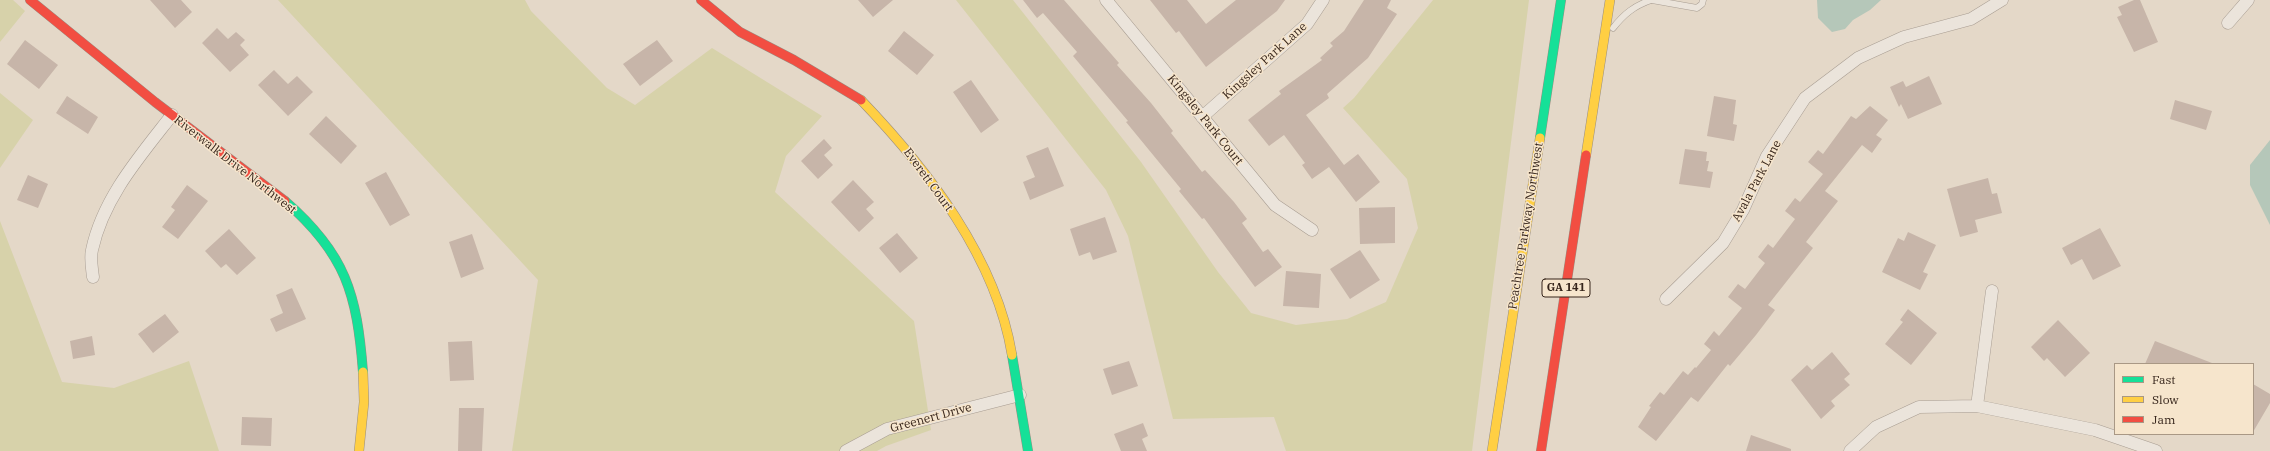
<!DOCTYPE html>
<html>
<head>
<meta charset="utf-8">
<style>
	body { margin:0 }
	#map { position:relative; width:2270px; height:451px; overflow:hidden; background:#e4d8c8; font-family:"IBM Plex Serif",serif }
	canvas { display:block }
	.legend { position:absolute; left:2114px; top:363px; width:140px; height:72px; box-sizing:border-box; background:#f6e5cc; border:1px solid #a99885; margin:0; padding:5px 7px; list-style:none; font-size:12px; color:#36251b }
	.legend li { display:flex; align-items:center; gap:8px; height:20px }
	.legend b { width:20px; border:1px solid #a99885 }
</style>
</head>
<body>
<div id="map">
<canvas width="2270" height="451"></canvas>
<ul class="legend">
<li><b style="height:5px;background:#16e098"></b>Fast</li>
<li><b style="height:5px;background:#ffcf43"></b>Slow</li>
<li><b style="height:5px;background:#f24e42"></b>Jam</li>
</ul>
</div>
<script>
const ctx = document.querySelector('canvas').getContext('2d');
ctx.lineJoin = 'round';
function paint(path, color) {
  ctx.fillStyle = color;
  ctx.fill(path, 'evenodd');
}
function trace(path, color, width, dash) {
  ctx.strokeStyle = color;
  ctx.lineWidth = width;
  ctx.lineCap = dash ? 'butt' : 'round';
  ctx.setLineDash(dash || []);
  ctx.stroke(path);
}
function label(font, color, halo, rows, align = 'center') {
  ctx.font = font + ' "IBM Plex Serif",serif';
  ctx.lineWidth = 3;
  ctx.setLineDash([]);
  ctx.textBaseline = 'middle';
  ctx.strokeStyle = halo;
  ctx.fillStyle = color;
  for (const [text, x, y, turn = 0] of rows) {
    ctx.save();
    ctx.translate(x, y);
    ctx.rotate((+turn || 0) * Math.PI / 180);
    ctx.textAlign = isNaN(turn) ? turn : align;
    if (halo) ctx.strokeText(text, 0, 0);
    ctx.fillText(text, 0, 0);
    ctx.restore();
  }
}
paint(new Path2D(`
	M0,0H13L25,11L0,42Z
	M278,0H525L531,11L607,88L635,105L712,48L822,116L786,156L775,192L914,321L931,430L886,446L877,451H512L538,280Z
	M956,0H1013L1141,162L1218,272L1251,313L1296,325L1347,319L1386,302L1418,228L1407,179L1343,108L1354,98L1433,0H1529L1472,451H1286L1274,417L1173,419L1128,236L1106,190Z
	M0,93L33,120L0,168Z
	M0,221L62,382L114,388L189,361L219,451H0Z`), '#d7d2aa');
paint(new Path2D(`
	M1817,0H1881L1870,10L1853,20L1845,29L1832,32L1818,18Z
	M2270,140V225L2250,185V165Z`), '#b5c7b9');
paint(new Path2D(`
	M150,0H181L192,12L175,28Z
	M858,0H893L873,17Z
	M1023,0H1064L1119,63L1117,65L1151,103L1173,131L1171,133L1202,172L1205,170L1234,202L1247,219L1242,223L1263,252L1268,249L1282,267L1255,287L1204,218L1202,219L1179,191L1181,189L1126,122L1128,121L1073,56L1077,52L1043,13L1037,18Z
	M1150,0H1187L1206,24L1236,0H1285L1277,11L1206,67L1179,31L1176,33Z
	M1364,0H1391L1387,8L1397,14L1368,58L1327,94L1329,98L1306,115L1344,165L1358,154L1380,182L1356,202L1329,167L1312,179L1302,165L1305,163L1284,135L1269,146L1248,120L1281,94L1279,91L1322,60L1320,58L1333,46L1330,43L1344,31Z
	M2134,0H2140L2158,42L2134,52L2117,17L2122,15L2118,7Z
	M217,28L228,39L236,32L245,40L240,45L249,55L230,72L202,43Z
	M904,31L934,55L917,75L888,51Z
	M25,40L58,65L39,89L7,64Z
	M657,40L673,61L640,86L623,64Z
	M274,70L288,84L297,76L313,92L288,116L258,85Z
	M1929,76L1942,104L1908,119L1901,104L1899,107L1890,87L1903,81L1906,87Z
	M971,80L999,120L981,133L953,92Z
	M67,96L98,117L88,134L56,113Z
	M1714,96L1736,100L1733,124L1737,125L1734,141L1707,136Z
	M2175,100L2212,111L2206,130L2170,119Z
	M1870,106L1888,120L1876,135L1882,139L1872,153L1862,145L1825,191L1838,201L1806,242L1813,248L1768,305L1775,310L1756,335L1730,366L1728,364L1698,402L1691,397L1656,441L1638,427L1651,407L1649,406L1660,392L1664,395L1683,371L1688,375L1695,367L1696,368L1711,350L1704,344L1714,331L1719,336L1742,308L1728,297L1738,284L1745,289L1765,263L1758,257L1768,244L1773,248L1795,219L1785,211L1795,198L1800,202L1823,174L1808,162L1818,150L1823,154L1851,116L1856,119Z
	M326,116L357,146L341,164L309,134Z
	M824,139L832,148L824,155L833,165L818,179L801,161Z
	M1048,147L1064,186L1030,200L1023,182L1035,177L1026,156Z
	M1685,149L1707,152L1706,161H1709L1707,171L1713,172L1710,188L1679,184Z
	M386,172L410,215L390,226L365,183Z
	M28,175L48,184L38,208L17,200Z
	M1988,178L1992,194L1997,193L2002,213L1975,220L1978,232L1960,237L1947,189Z
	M853,180L874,202L866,209L874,218L859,232L831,202Z
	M187,185L208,201L178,239L162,227L175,210L171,207Z
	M1395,207V243L1360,244L1359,208Z
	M1105,217L1117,252L1093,260L1090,252L1079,256L1070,229Z
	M2100,228L2121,266L2093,280L2082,259L2071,265L2062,248Z
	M229,229L256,258L237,275L226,264L221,268L205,251Z
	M1908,232L1936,245L1923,272L1928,274L1920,290L1882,272L1898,238L1904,241Z
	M897,233L918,258L900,273L879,248Z
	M472,234L484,269L461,278L449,242Z
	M1360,250L1380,280L1350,299L1330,269Z
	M1286,271L1321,274L1319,308L1283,306Z
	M292,288L306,319L276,332L270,319L283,313L276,295Z
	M1908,309L1937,333L1911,365L1885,344L1903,322L1900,320Z
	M165,314L179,332L153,353L138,334Z
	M2058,320L2090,353L2065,377L2047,358L2044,361L2031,347Z
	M92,336L95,355L73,359L70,341Z
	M472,341L474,380L450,381L448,342Z
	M2155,341L2212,363L2211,364H2145Z
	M1832,352L1850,374L1844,379L1850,385L1831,401L1835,406L1821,419L1791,380L1807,365L1812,370Z
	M1129,361L1138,386L1112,395L1103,369Z
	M2253,384L2270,394V403L2253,432Z
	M459,408H484L482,451H458Z
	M242,417L272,418L271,446L241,445Z
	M1143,423L1148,436L1142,439L1147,451H1121L1114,434Z
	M1751,435L1791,449V451H1746Z`), '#c7b5a9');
const lane = new Path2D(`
	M1652,0L1697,8L1702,4L1703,0
	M1613,28C1624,14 1634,6 1651,0`);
const street = new Path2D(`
	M1106,0L1275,205L1312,230
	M2228,23L2248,0
	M1202,117L1307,24L1323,0
	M93,277C92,269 90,258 92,250C103,198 140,156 172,115
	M1666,299L1723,243L1743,210L1767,156L1805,98L1858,58L1904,37L1971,19L2002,0
	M1977,406L1992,291
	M846,451L887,429L1020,395
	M1850,451L1876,427L1919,407L1977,406L2095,430L2156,451`);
const fast = new Path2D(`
	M1540,138L1561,0
	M285,201C346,254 357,294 363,372
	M1012,355L1028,451`);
const slow = new Path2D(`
	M861,100C927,169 996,257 1012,355
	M1586,155L1610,0
	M359,451L364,402L363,372
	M1492,451L1540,138`);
const jam = new Path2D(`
	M30,0L155,102L285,201
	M701,0L740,32L794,60L861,100
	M1541,451L1586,155`);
trace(lane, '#a89d92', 7);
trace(street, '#a89d92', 13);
trace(fast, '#988d82', 10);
trace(slow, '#988d82', 10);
trace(jam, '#988d82', 10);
trace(lane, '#ebe4db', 6);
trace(street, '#ebe4db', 12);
trace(fast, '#16e098', 9);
trace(slow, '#ffcf43', 9);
trace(jam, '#f24e42', 9);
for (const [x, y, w] of [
	[1566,288,48]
]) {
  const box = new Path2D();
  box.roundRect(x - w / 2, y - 9, w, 18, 3);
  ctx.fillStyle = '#f6e5cc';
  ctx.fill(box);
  trace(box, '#36251b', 1);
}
label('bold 11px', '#36251b', null, [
	["GA 141",1566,288]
]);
label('12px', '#36251b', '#f6e5cc', [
	["Kingsley Park Lane",1265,61,-42],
	["Kingsley Park Court",1205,120,51],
	["Riverwalk Drive Northwest",235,165,38],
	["Everett Court",928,180,54],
	["Avala Park Lane",1757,181,-62],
	["Peachtree Parkway Northwest",1526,226,-81],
	["Greenert Drive",931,418,-15]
]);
</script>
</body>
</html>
